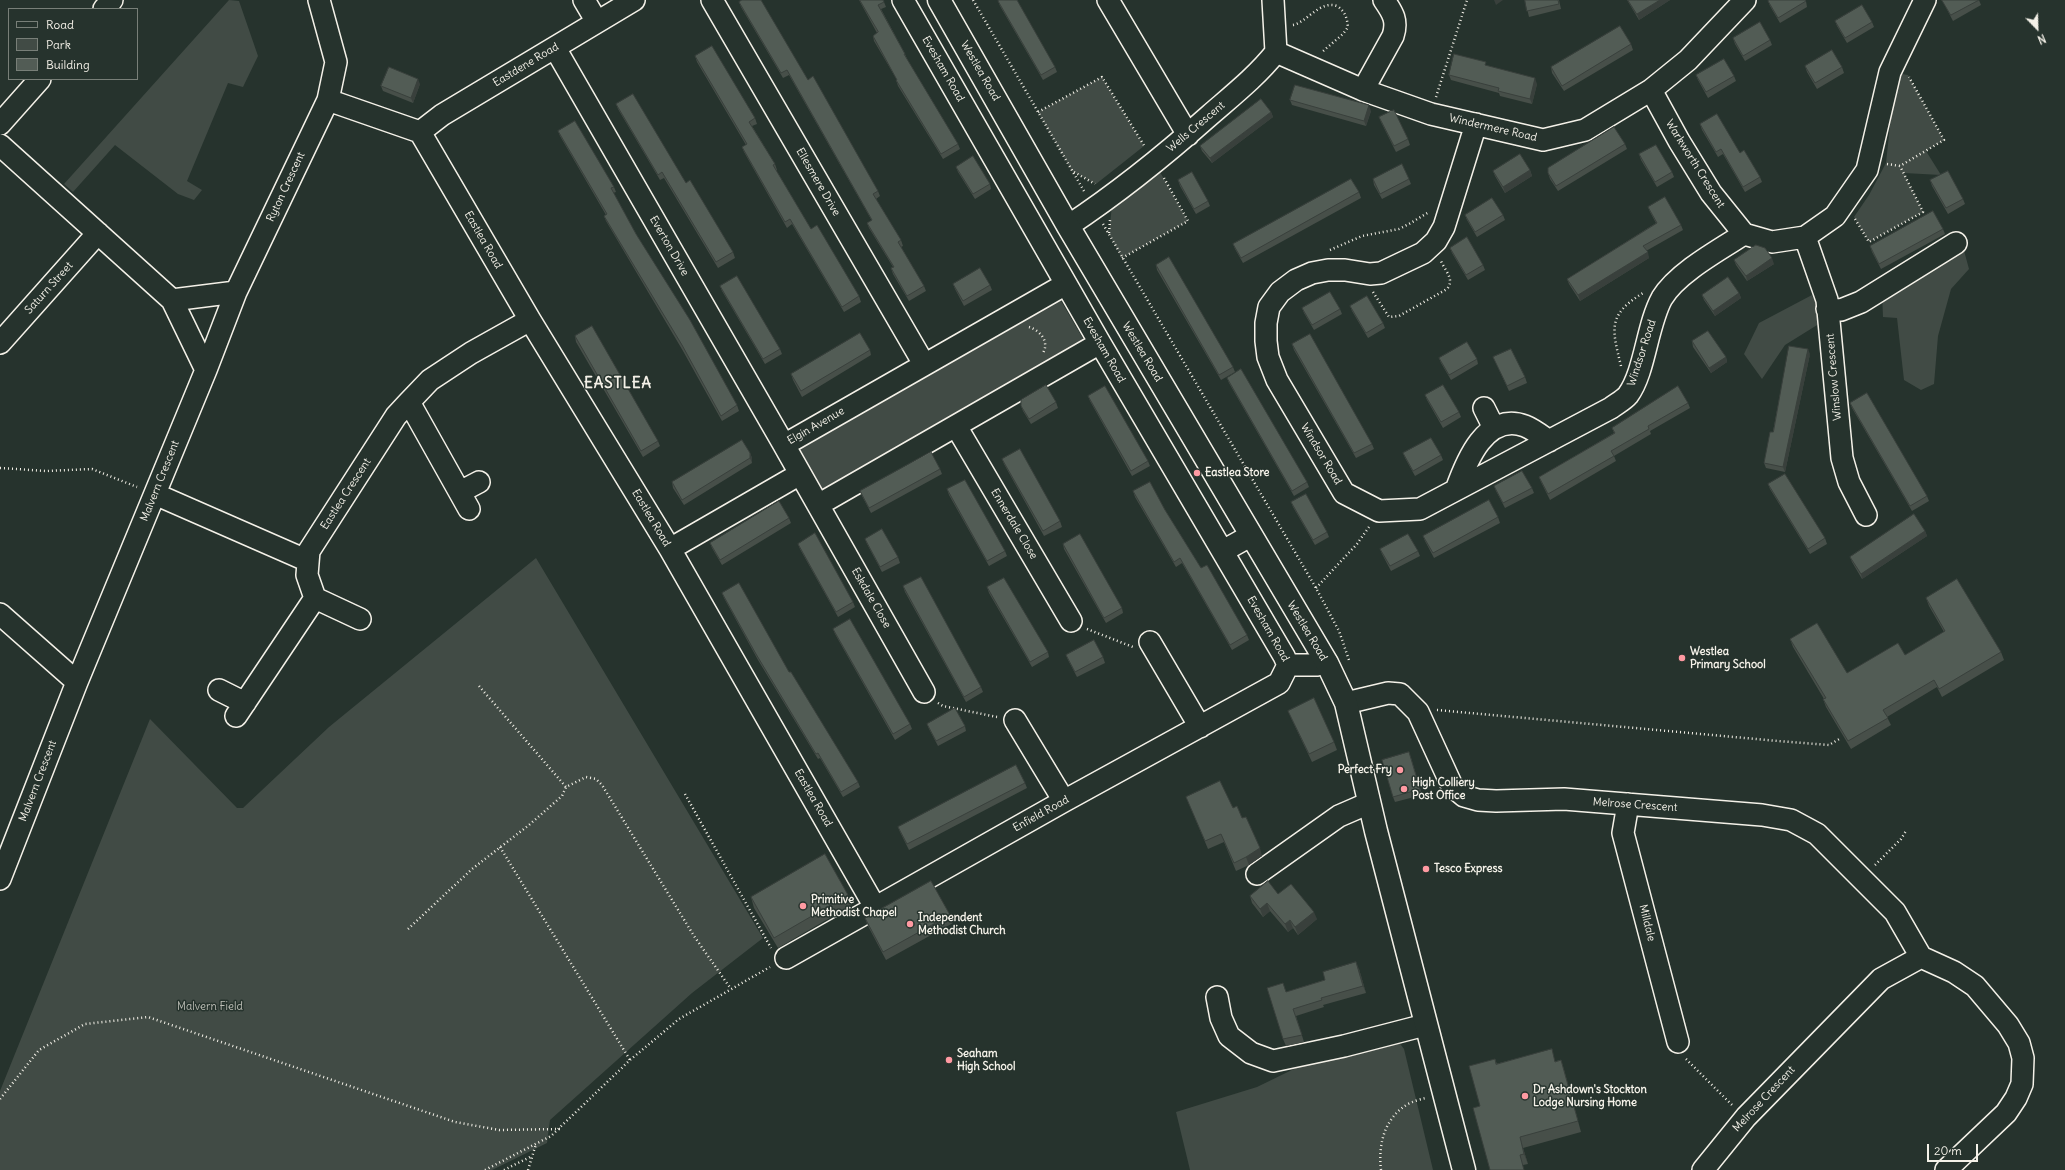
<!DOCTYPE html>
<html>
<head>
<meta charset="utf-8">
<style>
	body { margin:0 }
	#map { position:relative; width:2065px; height:1170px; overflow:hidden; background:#26332d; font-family:Delius,sans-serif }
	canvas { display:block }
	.legend { position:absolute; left:8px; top:8px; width:130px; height:72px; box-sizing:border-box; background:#26332d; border:1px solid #787f78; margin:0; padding:5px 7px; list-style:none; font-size:12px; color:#f4f1e8 }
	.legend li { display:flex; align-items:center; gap:8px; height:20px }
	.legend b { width:20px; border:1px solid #787f78 }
	.north { position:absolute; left:2017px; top:8px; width:40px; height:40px; -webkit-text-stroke:3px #26332d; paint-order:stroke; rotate:157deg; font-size:11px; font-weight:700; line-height:16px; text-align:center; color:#f4f1e8 }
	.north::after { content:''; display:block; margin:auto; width:14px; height:18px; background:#f4f1e8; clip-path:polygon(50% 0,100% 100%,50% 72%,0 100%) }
	.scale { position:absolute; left:1927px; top:1144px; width:51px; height:18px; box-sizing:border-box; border:2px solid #f4f1e8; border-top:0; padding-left:5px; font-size:12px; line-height:14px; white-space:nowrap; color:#f4f1e8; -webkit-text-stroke:3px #26332d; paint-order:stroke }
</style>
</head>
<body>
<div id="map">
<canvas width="2065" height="1170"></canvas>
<ul class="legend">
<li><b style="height:5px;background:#26332d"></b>Road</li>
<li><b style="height:11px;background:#414b45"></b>Park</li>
<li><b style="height:11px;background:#525c55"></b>Building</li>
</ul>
<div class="north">N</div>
<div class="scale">20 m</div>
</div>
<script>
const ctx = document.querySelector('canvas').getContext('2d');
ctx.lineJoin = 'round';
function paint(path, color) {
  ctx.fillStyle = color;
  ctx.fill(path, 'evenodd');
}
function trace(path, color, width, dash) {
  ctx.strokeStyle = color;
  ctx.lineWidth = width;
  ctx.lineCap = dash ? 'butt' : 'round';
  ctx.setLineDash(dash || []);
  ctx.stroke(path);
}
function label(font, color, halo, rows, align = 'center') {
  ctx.font = font + ' Delius,sans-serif';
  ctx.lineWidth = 3;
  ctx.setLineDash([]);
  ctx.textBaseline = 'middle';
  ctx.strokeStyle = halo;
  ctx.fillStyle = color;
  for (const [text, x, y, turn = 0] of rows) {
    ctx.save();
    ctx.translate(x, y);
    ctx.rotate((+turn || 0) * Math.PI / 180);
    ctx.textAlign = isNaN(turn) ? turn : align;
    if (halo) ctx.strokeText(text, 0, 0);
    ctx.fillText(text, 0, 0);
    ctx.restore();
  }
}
paint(new Path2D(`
	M229,0L239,1L258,56L243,87L228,83L187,181L202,190L194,200L178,194L115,145L73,192L64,184Z
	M1902,74L1908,75L1944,140L1926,151L1941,175L1904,173L1923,212L1869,242L1854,217L1869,195L1886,163L1893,97Z
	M1102,77L1144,146L1096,184L1072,171L1038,112Z
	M1160,172L1188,221L1122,258L1109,234L1112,205Z
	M1963,247L1969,269L1951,289L1938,336L1934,384L1921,390L1904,380L1897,318L1883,317L1882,292Z
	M1812,295L1820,311L1822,322L1785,345L1762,379L1744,354L1759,323Z
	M1061,301L1085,342L818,494L793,451Z
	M536,558L763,938L692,993L550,1120L547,1143L492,1170H0V1091L150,719L237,808H243L329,727Z
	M1398,1041L1404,1049L1433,1170H1190L1176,1112L1257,1087L1298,1067L1351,1047Z`), '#414b45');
const minor = new Path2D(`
	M584,0L597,22
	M712,0L924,364
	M903,0L1100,343L1284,656L1288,665
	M1108,0L1188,135
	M104,9L112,0
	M555,48L784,445
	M1276,52L1363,90L1431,114L1543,140L1585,130L1651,90L1688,60L1745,0
	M1363,90L1393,36C1398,21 1393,13 1384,0
	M1651,90L1679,141L1711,193L1744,234L1772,242L1805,237L1835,216L1867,170L1890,72L1925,0
	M328,100L420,132
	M0,124L40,79
	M1476,124L1444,227L1436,241L1423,253L1381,273L1370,274L1345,270H1328L1312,273L1296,280L1280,292L1269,307L1266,323V341L1268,357L1277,380L1344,493L1379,511L1420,509L1611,408C1616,404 1624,400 1628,395C1645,372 1647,325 1662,298C1677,273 1719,250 1744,234
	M420,132L530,320L670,549L875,907
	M420,132L442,115L634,0
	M0,145L172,300L206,370L77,682L0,879
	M1068,226C1118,193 1165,155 1210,115C1233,95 1257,76 1276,52L1273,0
	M1805,237L1827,300L1842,458L1849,482L1866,515
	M1066,284L784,445L818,505L1100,343
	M172,300L236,292
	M1827,309L1841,310L1861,302L1956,243
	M0,343L98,233
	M206,370L236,292L328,100L336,62L319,0
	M409,402L469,509
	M1484,408L1494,428
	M956,426L1071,621
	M1456,490C1466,462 1486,411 1525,426C1533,429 1542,436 1549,441
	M460,492L479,482
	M155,494L308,561
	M818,505L924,692
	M670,549L800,474
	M1223,551L1250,536
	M315,598L360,619
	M0,614L77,682
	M1150,642L1200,727
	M1288,665H1317L1327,663
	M219,690L245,703
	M1346,703L1388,693L1400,694L1418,712L1452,786L1464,796L1478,800L1496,801L1564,799L1762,815L1791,820L1817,834L1895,912L1921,957L1954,972L1975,986L2008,1025L2019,1043L2023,1058L2022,1084L2016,1098L2006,1113L1946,1170
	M236,716L315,598L307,575L309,551L396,416L409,402L430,380L471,353L530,320
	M1015,720L1064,801
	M1628,804L1623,833L1678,1042
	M1257,874L1339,816L1369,803
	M786,958L1064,801L1279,683L1288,665
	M1217,997L1221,1018L1229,1036L1251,1053L1273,1061L1344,1046L1425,1025
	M1703,1170L1746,1117L1881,979L1921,957`);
const major = new Path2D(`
	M939,0L1068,226L1327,663L1346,703L1376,831L1464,1170`);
trace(minor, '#f4f1e8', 24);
trace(major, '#f4f1e8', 25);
trace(new Path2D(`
	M973,0L1084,191
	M1293,25C1307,22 1320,0 1337,6C1345,11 1347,18 1348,27L1343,34L1322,52
	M1436,97L1467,0
	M1038,112L1102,77L1145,147
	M1887,164L1900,166L1944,140L1909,77
	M1074,172L1095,184
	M1855,219L1869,242L1923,212L1900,166
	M1103,224L1316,588L1339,631L1349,660
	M1109,233L1110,220
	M1330,250L1362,236L1399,229L1409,224L1429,212
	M1122,258L1188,221L1164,178
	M1373,292L1389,317L1399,316L1447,289C1455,279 1445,271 1441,261
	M1029,327C1039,330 1050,341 1043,353
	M1621,366C1612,329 1607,315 1643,293
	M0,468L46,471L92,469L137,487
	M1316,588L1357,544L1369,527
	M1087,629L1133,647
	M479,686L566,787
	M938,703L943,706L997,717
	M1437,710L1778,741L1829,745L1841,738
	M685,794L771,948
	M500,847L630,1060
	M1875,865L1901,839L1906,831
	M408,929L472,869L529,825L562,796L566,787L586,777L596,779L602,785L694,936L731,989
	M1686,1059L1732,1105
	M0,1099L39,1050L85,1024L148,1017L455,1122L499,1130L560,1129
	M485,1170L551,1136L630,1060L679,1019L770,967
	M504,1170L532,1156
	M528,1170L536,1144
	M1381,1170C1378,1145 1384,1118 1408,1104C1414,1101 1421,1099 1426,1098`), '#f4f1e8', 2.5, [1, 3]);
trace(minor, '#26332d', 21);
trace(major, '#26332d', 22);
paint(new Path2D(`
	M859,0H883L884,2L886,7L881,9L905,54L907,59L958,144L960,149L943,159L898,86L896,80H897L874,41L873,36L877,33Z
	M1525,0H1559L1561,9L1529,17Z
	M1627,0H1670L1639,20Z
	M1942,0H1979L1981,5L1953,21Z
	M998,1L1055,67L1057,72L1043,80L1000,6Z
	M1768,1H1806L1807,7L1780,23L1770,6Z
	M739,2L808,80L878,191L880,196L876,199L901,240L903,246L901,247L924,286L926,291L909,301L893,274L891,268L893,267L869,228L867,223L872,221L789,75L783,78L741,7Z
	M1835,21L1872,22L1874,27L1847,43L1837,26Z
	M1733,38L1770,40L1772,45L1745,61L1735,44Z
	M1631,44L1633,50L1564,91L1552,73L1551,67Z
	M695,56L755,118L757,124L752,126L775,164L777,170H776L811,229L859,296L861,302L844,312L792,224L787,228L744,152L742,147L746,145L697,62Z
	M1487,66L1537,84L1532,104L1500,96L1499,93L1451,80L1449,75Z
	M1805,66L1842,67L1844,73L1817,89L1807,72Z
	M1696,75L1734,76L1736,81L1708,98L1698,80Z
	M420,84L413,103L383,91L381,86Z
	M1290,100L1371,111L1366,126L1292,105Z
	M616,104L686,183L733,252L735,258L718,268L664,178L660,180L618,109Z
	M1271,112L1273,117L1212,163L1202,151L1200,146Z
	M1379,117L1408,139L1410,145L1396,152L1381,122Z
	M1700,124L1740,153L1760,177L1762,182L1745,192L1723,154L1718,157L1702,130Z
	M558,131L614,187L616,192L613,193L636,234L737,405L739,411L722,421L683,351L606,221L604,216L606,215L560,136Z
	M1625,144L1627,149L1558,191L1550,179L1548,173Z
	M1639,154L1672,172L1674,177L1657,187L1641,160Z
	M956,167L990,184L991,189L975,199L958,172Z
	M1530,170L1532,176L1505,193L1495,176L1493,171Z
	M1373,179H1409L1411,184L1382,199L1374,185Z
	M1178,180L1208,201L1210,206L1196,214L1180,186Z
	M1930,180L1963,199L1965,204L1948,214L1932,186Z
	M1359,192L1361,198L1243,263L1235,249L1233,244Z
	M1648,207L1681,225L1683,230L1646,251L1649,258L1580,301L1569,284L1567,279L1656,223L1650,212Z
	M1465,215H1503L1505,220L1477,237L1467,220Z
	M1943,229L1945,234L1881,269L1872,252L1870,246Z
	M1450,248L1483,265L1485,270L1468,280L1452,253Z
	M1734,260L1774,264L1747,281L1736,265Z
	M1156,265L1233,367L1235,372L1221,380L1157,270Z
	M953,284L990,285L992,290L964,306L955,289Z
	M720,286L780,349L782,354L765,364L722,291Z
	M1739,293L1741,298L1715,316L1704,300L1702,295Z
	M1350,306L1383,323L1385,328L1368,338L1352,311Z
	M1302,308L1340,309L1342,314L1314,330L1304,313Z
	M575,336L658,441L660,446L643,457L576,342Z
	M1692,341L1726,357L1727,362L1711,373L1693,347Z
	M1292,344L1372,444L1374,449L1356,458L1294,350Z
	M870,350L871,355L802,397L793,380L791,374Z
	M1810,354L1785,472L1766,468L1764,463L1773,432Z
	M1493,357L1525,377L1527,383L1509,391Z
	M1439,358L1477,359L1478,364L1451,380L1441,363Z
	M1227,378L1307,482L1309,487L1294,496L1229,383Z
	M1425,395L1459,412L1461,417L1443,428L1427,400Z
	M1088,396L1148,461L1150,466L1132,476L1090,401Z
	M1056,402L1058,408L1031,424L1023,411L1021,406Z
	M1688,403L1690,408L1650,431L1651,434L1614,456L1616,461L1550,500L1541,482L1539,477L1614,433L1612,428Z
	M1850,403L1927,496L1929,501L1912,511L1852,408Z
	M750,453L752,458V463L684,505L673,488L672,482Z
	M1403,453L1441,455L1443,460L1415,476L1405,458Z
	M1002,459L1060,521L1062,527L1044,536L1004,464Z
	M940,469L942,474L871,513L862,496L860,491Z
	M1768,484L1825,538L1827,544L1810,554L1770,489Z
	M1494,486L1532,488L1534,493L1505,508L1496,491Z
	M947,489L1005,551L1007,556L989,566L949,495Z
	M1133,491L1165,510L1201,568L1247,635L1249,640L1232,650L1182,563L1176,567L1135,497Z
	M1291,502L1327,532L1329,537L1315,545L1293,507Z
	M1498,517L1500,523L1434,558L1425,541L1423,536Z
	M789,518L791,523L722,565L712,548L710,543Z
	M1925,531L1927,536L1862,579L1852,562L1850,557Z
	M865,539L898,557L900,563L882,572L867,544Z
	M798,544L853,602L855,607L838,617L800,549Z
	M1063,544L1122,608L1123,613L1106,623L1064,549Z
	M1380,549L1418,551L1420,556L1391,571L1382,554Z
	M903,586L981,687L983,692L966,702L905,592Z
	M987,587L1048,652L1049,657L1032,667L989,593Z
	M722,593L789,672L858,782L860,787L843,797L820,758L818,759L758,660L724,598Z
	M1926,598L2001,652L2004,660L1942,697L1937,687L1887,717L1891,725L1851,749L1826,707L1823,699H1824L1793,647L1790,639L1847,673L1905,655L1944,632L1929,606Z
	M833,629L910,724L912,729L895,740L835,634Z
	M1066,655L1103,657L1105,663L1077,677L1068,660Z
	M1288,711L1334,742L1337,750L1312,762L1291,718Z
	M927,724L965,726L966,731L938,746L929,729Z
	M1411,758L1422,795L1395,802L1393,797Z
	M1025,783L1027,788L909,850L900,832L898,827Z
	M1186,797L1233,808L1242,818L1262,856L1249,865L1236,871L1224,842L1208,849Z
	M1278,894L1317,919L1298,935L1293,928L1288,932L1270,911L1263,917L1252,903L1250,896Z
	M848,895L852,905L778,948L754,908L751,897Z
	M950,915L953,923L886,960L868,926L865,918Z
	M1359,969L1366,993L1323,1005L1324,1007L1296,1016L1304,1042L1286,1046L1283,1039L1286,992Z
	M1495,1059L1497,1064L1556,1061L1561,1060L1564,1070L1581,1132L1523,1148L1528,1164L1523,1165L1480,1106Z`), '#474f49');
paint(new Path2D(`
	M1494,0H1503L1496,5Z
	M1660,0H1670L1639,20L1637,14Z
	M1535,78L1537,84L1532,104L1530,99Z
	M418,79L420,84L413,103L411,98Z
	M1369,105L1371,111L1366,126L1364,121Z
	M1271,112L1273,117L1212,163L1210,158Z
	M1530,170L1532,176L1505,193L1503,187Z
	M1648,252L1649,258L1580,301L1578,295Z
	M1772,258L1774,264L1747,281L1746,276Z
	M1739,293L1741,298L1715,316L1713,311Z
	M1808,349L1810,354L1785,472L1783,467Z
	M1726,357L1727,362L1711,373L1709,368Z
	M750,453L752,458V463L750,458Z
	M1925,531L1927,536L1862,579L1861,574Z
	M1260,848L1262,856L1249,865L1246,857Z
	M1267,903L1270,911L1263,917L1260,909Z
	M1314,912L1317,919L1298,935L1295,927Z
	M1290,920L1293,928L1288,932L1285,924Z
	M1356,962L1359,969L1366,993L1363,986Z
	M1520,1137L1523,1148L1528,1164L1524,1154Z`), '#39403c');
const building = new Path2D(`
	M742,0H761L808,80L813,76L878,191L873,194L901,240L898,242L924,286L907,296L891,268L894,267L867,223L872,220L787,70L781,73L739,2Z
	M860,0H883L884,2L878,5L905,54H904L958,144L941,154L896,80H897L873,36L878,32Z
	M999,0H1017L1055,67L1041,75L998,1Z
	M1525,0H1558L1559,4L1527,11Z
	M1628,0H1660L1637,14Z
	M1769,0H1805L1806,1L1778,18L1768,1Z
	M1942,0H1979L1951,15Z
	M1862,5L1872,22L1845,38L1835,21Z
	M1760,22L1770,40L1743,56L1733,38Z
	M1620,26L1631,44L1562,86L1551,67Z
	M712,46L755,118L749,122L775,164L773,165L811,229L817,225L859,296L842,307L790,219L785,222L742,147L747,144L695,56Z
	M1832,50L1842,67L1815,83L1805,66Z
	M1454,54L1486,62L1485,65L1535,78L1530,99L1498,91L1499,88L1449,75Z
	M1724,59L1734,76L1706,92L1696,75Z
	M389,67L418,79L411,98L381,86Z
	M1295,85L1369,105L1364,121L1290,100Z
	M633,94L686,183L690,180L733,252L716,262L662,172L658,175L616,104Z
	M1261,99L1271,112L1210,158L1200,146Z
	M1394,110L1408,139L1394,146L1379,117Z
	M1717,114L1740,153L1744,150L1760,177L1743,187L1721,149L1716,152L1700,124Z
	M575,121L614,187L611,188L636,234L690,320L737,405L721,416L682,345L604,216L607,214L558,131Z
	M1614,127L1625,144L1556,186L1548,173V168Z
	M1656,145L1672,172L1655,182L1639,154Z
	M1520,154L1530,170L1503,187L1493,171Z
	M973,156L990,184L973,194L956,167Z
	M1402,164L1409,179L1380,194L1373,179Z
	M1948,171L1963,199L1946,208L1930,180Z
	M1192,172L1208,201L1194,209L1178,180Z
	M1351,179L1359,192L1241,258L1233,244Z
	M1665,197L1681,225L1643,246L1648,252L1578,295L1567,279L1657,223L1648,207Z
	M1492,198L1503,215L1475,232L1465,215Z
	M1933,211L1943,229L1879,264L1870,246Z
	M1467,237L1483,265L1466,275L1450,248Z
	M1756,245L1765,248L1772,258L1746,276L1734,260Z
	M1169,257L1233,367L1219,375L1156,265Z
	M980,268L990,285L963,301L953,284Z
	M737,276L780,349L763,359L720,286Z
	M1728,277L1739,293L1713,311L1702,295Z
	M1330,292L1340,309L1312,325L1302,308Z
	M1367,296L1383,323L1366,333L1350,306Z
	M592,326L658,441L641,451L575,336Z
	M1708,331L1726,357L1709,368L1692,341Z
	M860,333L870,350L801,391L791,374Z
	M1310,334L1372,444L1354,453L1292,344Z
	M1467,342L1477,359L1449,375L1439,358Z
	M1789,346L1808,349L1783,467L1764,463L1770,432H1773Z
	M1511,349L1525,377L1507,386L1493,357Z
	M1241,369L1307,482L1292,491L1227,378Z
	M1046,385L1056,402L1029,419L1021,406V400Z
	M1443,385L1459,412L1441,422L1425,395Z
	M1105,386L1148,461L1131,471L1088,396Z
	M1678,386L1688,403L1648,426L1649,429L1611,451L1614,456L1548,494L1539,477L1615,433L1612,428Z
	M1867,393L1927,496L1910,506L1850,403Z
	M1431,438L1441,455L1413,471L1403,453Z
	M742,440L750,453V458L682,500L672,482Z
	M1020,449L1060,521L1043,531L1002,459Z
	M931,452L940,469L869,508L860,491Z
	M1522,471L1532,488L1503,503L1494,486Z
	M1785,474L1825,538L1808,549L1768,484Z
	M965,480L1005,551L987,561L947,489Z
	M1150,482L1165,510L1201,568L1207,565L1247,635L1230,645L1180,558L1174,562L1133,491Z
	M1306,494L1327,532L1313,540L1291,502Z
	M1489,500L1498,517L1433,553L1423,536Z
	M779,501L789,518L720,560L710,543Z
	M1914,514L1925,531L1861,574L1850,557Z
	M882,529L898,557L880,567L865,539Z
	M815,533L853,602L836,612L798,544Z
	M1080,534L1122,608L1104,618L1063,544Z
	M1408,534L1418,551L1390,566L1380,549Z
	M921,577L981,687L964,697L903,586Z
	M1004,578L1048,652L1030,662L987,587Z
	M1957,579L2001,652L1939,689L1934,680L1883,710L1888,718L1848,741L1823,699L1826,698L1790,639L1817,623L1847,673L1898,643L1905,655L1945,631L1926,598Z
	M739,583L789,672H791L858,782L841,792L818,753L816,754L756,654L722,593Z
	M850,619L910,724L893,734L833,629Z
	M1094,640L1103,657L1075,672L1066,655Z
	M1314,698L1334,742L1309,754L1288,711Z
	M955,708L965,726L936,741L927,724Z
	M1409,752L1420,789L1393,797L1382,760Z
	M1016,765L1025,783L907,844L898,827Z
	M1220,781L1233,808L1237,806L1242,818L1246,817L1260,848L1246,857L1234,863L1221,834L1205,841L1186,797Z
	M825,854L848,895L774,938L751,897Z
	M931,881L950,915L883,952L865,918Z
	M1268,881L1278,894L1291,884L1314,912L1295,927L1290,920L1285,924L1267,903L1260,909L1250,896Z
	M1356,962L1363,986L1321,998L1322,1000L1293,1009L1302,1035L1283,1039L1267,988L1283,983L1286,992L1325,980L1323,972Z
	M1552,1049L1555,1062L1561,1060L1578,1121L1520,1137L1524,1154L1520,1155L1524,1170H1490L1473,1108L1480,1106L1469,1066L1495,1059L1496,1064Z`);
paint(building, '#525c55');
trace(building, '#39403c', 1);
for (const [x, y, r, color] of [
	[1197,473,4,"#ff9aa2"],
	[1682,658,4,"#ff9aa2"],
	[1400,770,4,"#ff9aa2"],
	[1404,789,4,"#ff9aa2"],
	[1426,869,4,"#ff9aa2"],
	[803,906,4,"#ff9aa2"],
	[910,924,4,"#ff9aa2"],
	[949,1060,4,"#ff9aa2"],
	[1525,1096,4,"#ff9aa2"]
]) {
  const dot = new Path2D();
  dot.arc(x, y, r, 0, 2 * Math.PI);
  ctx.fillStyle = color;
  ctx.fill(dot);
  trace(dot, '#26332d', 1.5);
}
label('11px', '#f4f1e8', '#26332d', [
	["Eastdene Road",526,65,-31],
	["Evesham Road",943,69,60],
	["Westlea Road",980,71,60],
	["Wells Crescent",1196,127,-40],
	["Windermere Road",1493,128,13],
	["Warkworth Crescent",1695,164,58],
	["Ellesmere Drive",818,182,60],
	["Ryton Crescent",286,187,-65],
	["Eastlea Road",483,240,60],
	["Everton Drive",669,246,60],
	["Saturn Street",49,288,-48],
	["Evesham Road",1104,350,60],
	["Westlea Road",1142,352,59],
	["Windsor Road",1642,353,-72],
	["Winslow Crescent",1834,377,-95],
	["Elgin Avenue",816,426,-30],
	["Windsor Road",1321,454,59],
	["Malvern Crescent",160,481,-68],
	["Eastlea Crescent",346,494,-57],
	["Eastlea Road",651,518,59],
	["Ennerdale Close",1014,524,59],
	["Eskdale Close",871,598,60],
	["Evesham Road",1268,629,60],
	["Westlea Road",1307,631,59],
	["Malvern Crescent",38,781,-69],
	["Eastlea Road",813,798,60],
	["Melrose Crescent",1635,805,4],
	["Enfield Road",1041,814,-29],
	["Milldale",1647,923,76],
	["Melrose Crescent",1764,1099,-47]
]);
label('bold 11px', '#f4f1e8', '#26332d', [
	["Eastlea Store",1205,473],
	["Westlea",1690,652],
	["Primary School",1690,665],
	["Perfect Fry",1392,770,"right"],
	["High Colliery",1412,783],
	["Post Office",1412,796],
	["Tesco Express",1434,869],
	["Primitive",811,900],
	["Methodist Chapel",811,913],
	["Independent",918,918],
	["Methodist Church",918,931],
	["Seaham",957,1054],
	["High School",957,1067],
	["Dr Ashdown's Stockton",1533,1090],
	["Lodge Nursing Home",1533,1103]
], 'left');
label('11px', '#bebfb7', '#26332d', [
	["Malvern Field",210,1007]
]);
ctx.letterSpacing = '1px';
label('bold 15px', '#f4f1e8', '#26332d', [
	["EASTLEA",618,384]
]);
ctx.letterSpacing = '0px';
</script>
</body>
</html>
